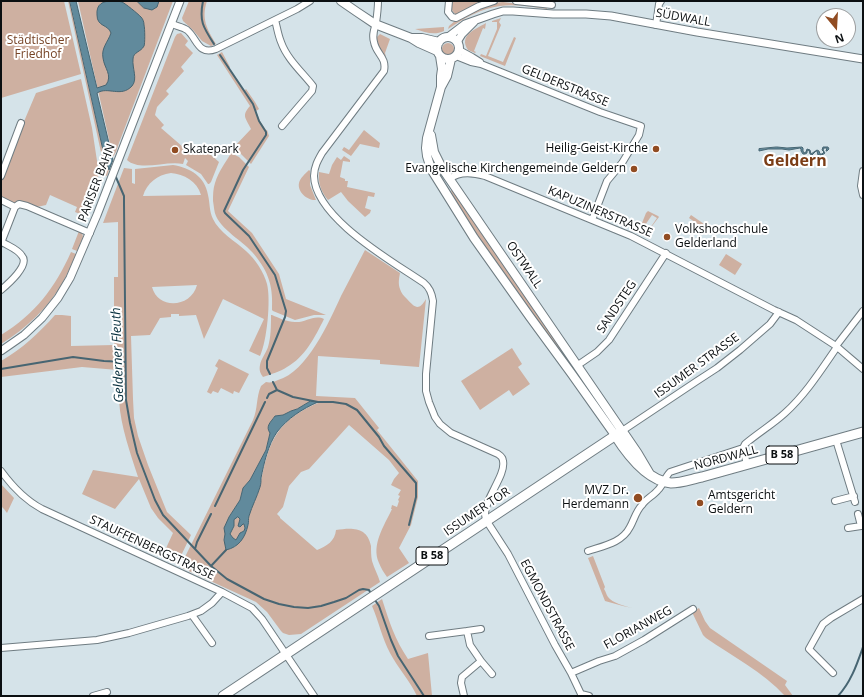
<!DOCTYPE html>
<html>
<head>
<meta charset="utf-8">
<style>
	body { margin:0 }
	#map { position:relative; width:864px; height:697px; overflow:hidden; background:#d5e3e9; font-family:"Open Sans",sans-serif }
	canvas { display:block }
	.frame { position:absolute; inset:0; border:2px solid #0b0f11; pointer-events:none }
	.north { position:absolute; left:816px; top:8px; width:40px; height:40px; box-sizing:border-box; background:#fff; border:1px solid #9d9fa0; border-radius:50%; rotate:162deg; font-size:11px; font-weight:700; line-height:16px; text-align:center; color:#0b0f11 }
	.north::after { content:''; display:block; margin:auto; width:14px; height:18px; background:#914c22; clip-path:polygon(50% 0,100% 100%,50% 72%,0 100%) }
</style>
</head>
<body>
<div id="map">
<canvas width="864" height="697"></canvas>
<div class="frame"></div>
<div class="north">N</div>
</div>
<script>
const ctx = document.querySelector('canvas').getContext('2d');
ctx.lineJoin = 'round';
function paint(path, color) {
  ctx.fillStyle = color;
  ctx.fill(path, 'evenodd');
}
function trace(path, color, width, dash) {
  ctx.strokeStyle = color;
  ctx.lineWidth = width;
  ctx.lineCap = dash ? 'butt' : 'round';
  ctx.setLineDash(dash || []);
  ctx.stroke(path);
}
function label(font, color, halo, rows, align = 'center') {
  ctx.font = font + ' "Open Sans",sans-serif';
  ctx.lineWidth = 4;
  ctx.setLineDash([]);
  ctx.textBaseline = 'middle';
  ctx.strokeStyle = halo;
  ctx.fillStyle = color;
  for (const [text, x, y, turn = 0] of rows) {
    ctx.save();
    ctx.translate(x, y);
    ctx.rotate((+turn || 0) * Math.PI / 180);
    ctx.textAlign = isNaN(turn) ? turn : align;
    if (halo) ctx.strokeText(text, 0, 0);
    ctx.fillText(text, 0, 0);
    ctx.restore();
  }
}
paint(new Path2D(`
	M1,1H64L81,74L1,98Z
	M68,1H70L103,150L109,170L107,176L102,174V157Z
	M78,1H173L119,143L116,152L113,157Z
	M189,1H199V2L200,1H207C201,19 207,29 216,44L211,46L202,41L193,30L183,21L182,18Z
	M451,1H485L457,15C452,13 450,6 451,1Z
	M503,2L547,7V9C532,7 515,4 500,6C482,8 463,19 448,29L449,26L456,20L492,3Z
	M501,18L499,22L501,25L488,56L503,62L514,37L516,38L505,66L480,56L481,54L486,56L497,29V22H492V21Z
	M486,23L485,29L483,28L474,51L476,52L475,53L468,50C458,35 476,29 486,23Z
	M444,27V31C434,36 425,32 415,29Z
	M181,33L188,41L185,45L193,53L181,67L184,71L166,91L169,94L157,107L155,115L164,125L161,128L183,147L184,146L192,154L198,147L201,150L203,148L219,162L211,182L209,184H208L201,174L186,165L188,161L185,158L183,164C167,160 140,172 127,160L175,37L177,34Z
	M380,34L390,39L385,53L386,57C381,51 377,46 376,38Z
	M442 49a6 6 0 1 1 12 0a6 6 0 1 1-12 0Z
	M222,52L230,67L229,68L244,91L246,89L255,102L259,109L256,111L260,121L266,130H267L269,136L251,164L234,147L251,129C246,118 241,116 250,106L217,55Z
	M81,79L92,128L99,174L85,216L75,212L77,207L50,195L46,205L37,207L36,209L27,206L15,207L1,200V176L36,93Z
	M364,130L380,143L379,148L360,144L351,156L342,150L344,147L349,150Z
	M231,153L239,157L249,167L228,211L252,233L279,274L286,299L326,315H314L295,320L273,311L272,310C273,289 270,275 257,258C247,243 223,232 216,216C214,212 214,206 213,201C213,195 213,189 215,183C218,172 226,162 231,153Z
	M344,156L350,160V162L343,161L340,177L345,179V181H348L347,187L375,193L374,197L368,196L365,208L371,210L370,213L365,217L348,201L341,192L328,200C321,192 318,183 319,172L329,174L332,165L337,157L341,160Z
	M173,165C190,168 205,176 208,195C210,203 209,211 213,219C219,232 235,241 246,251C255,259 264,272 267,284C271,300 267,341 260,356L249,351L264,319L223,299L204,339L196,315L179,316V314H171V317L160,318L150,335L131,336L133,399L134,418L138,436L148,465L167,512L191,535L177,564L162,557L173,533L158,518L151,508L139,479L115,509L82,494L93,470L138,477C130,452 121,428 119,401C118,391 119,380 118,370L82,367L1,377V361C22,349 39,333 55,315H62L71,316V346L114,345V277H118V222L103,223L124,168L132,169V183L135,184V169ZM171,173C184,174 197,181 201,195L143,196C147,183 157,175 171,173ZM197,285C191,308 158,310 152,287Z
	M309,170L310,171V185L316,200C308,201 297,192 299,183C300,178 305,174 309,170Z
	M452,189L575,365L571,369L486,249L455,202L451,191Z
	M648,211L658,216L659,217L646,234L657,218L652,215L641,231L640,228L646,213Z
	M691,215L707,226L705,229L689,218Z
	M79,231L82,233L83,237L77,251L72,249Z
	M365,250L400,273C399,278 398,284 400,289C401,293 404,296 407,299C415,308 419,311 426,299L419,367L380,364V360L318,356L316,396L355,398L379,428L377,430L418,481V497L411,525L399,548L409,563L387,577C384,573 381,568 379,563C371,545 384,526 392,509H391L392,505L397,507L399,501L398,500L400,496L398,495L401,490L391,485L394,479L399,473L389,460L349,425L309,469L301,472L289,486L283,507L277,514L280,517V518L317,550C327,546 335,541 336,530C351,528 367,526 371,546C371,551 371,556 372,561C374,568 378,575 380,582L301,634L289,635L283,633L281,631L267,612L256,602L180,567L253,420C258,409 256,397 261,386L266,382C270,383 274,382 278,380C307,372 329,322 341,296C349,281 357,265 365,250ZM311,401L318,403C292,414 275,428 267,456C264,465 262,476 260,486C258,496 251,506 249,517C248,519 249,521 249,523C248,528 238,542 235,547L230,548L224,540L229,517L240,500L243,488L250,480L266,450L270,433L269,431L268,427L275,416L283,415L291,411L297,409Z
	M71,252L76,254C72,262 69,271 64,280C50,306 27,328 1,344V335C35,314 55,288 71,252Z
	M726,254L742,264L735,275L719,265Z
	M271,315H272C279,318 287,322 295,322C305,323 314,314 324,319C315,337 305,357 287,367C280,372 271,374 263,377C260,373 259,370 260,365C261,359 266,353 268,347C271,337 271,326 271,315Z
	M512,348L522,364L518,367L530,384L513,396L509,390L480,410L461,381Z
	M219,359L249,374L239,393L234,391L233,394L221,388L218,393L213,391L211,394L207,392L218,368L215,366Z
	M1,484L14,498L7,513L4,509L1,506Z
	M238,517L240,519V527L242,523L244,524L245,528L244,531L240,533L236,540L233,538L230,534L234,526V520Z
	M593,556L605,587L604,589C606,592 606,594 608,597C612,603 625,606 632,608L623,606L605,601L588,558Z
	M382,599C389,621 395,640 408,659L428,653L432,696H417C410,681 398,668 390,653C382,638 379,622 372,606Z
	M699,608L705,621L710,628L787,681L785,685L793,696H785C763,672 732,656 706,638L703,635L692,612Z`), '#ceb0a1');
const water = new Path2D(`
	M70,1H76L97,88L106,85C113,75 104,68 103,58C101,48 108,42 111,33C108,24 97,27 97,15C96,4 103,1 112,1C115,1 119,1 122,2C126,4 137,13 141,17C143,19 144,22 144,25C145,28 145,45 144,46C141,52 133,52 133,59C132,68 138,79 132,86C121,98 108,86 97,93L113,160L109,170L103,150Z
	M137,1H159L157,7L152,10L144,8Z
	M777,147L787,148L802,147L803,148V151L804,153L806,152L807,149L810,150L811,154L817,150L819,151L820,154H822L824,152L822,150L823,147H828L829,149L827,151H826L827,148H824L823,150L825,153C823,155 821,155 818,155L817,151H816L812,155L810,154L809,150L807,151V153L805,154H803L801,151V149L800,148L789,150L782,149H768L759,151V149Z
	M311,401L318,402C302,409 288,418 277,432C268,445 264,463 261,478C261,481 261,484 260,487C257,497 252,506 249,516C248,519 249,522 248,525C245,538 239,547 226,550L224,540L225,534L224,528L229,517L240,500L243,488L250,480L266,450L270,433C265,426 271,422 275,416L283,415L291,411L297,409ZM238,517L240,519L238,526L240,527L243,524H244L245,528L244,531L240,533L236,540L233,538L230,534L234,526V520Z`);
paint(water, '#618a9c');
trace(water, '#476572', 1);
trace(new Path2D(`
	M203,1C199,21 203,27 214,44
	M220,55L253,104L259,121L266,132V135L243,170L224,211L225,213L249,236L275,275L286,311L285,317L267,361V368L270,374
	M115,175L124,196V204L126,400L130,423L137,453L155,500L163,515L211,566L227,579L264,599L279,604L294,607L308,608L321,606L334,602L346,598L359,590L363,589L369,590L371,594
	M1,369L73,357L104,361L125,362
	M273,382L277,390L293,397L318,402H333L346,404L357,410L379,437L384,446L416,483V497L409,525
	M267,398L269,394L277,390
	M215,506L265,402
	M195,549L197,542L211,514
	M211,566L226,550
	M375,600L379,606L391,640L398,656L424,696
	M838,696C851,682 857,664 863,647`), '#476572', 2);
const minor = new Path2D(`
	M378,1C378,8 377,16 376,23C374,30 372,35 374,42C376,54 387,57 384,71L322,153C318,160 314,167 314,176C315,218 392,261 424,283C429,287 432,294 433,301L426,374V391L429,402L435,417L440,424L451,433L498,454C501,456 503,458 503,461C506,475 485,498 485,514C485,516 486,518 486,520L508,554L555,645L571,673L581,694
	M449,1L448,12L452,17L456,18L479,6L494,1
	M516,1L552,5
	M275,20C277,27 278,35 281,42C287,59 302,72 313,86L312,91L282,126
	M172,24C176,26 183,27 187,30C197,38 198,56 216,49L297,9L310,1
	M656,25L659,4L661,1
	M459,50L472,57L480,62
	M456,56L471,62L481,64L600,112L641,126L639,135L622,163L607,181L592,220
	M863,171L861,186L863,195
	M1,176L21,123
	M450,179C459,171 474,173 485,176L631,236L774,310L796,320L836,346L863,369
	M1,200L15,207L19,204L27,206L90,233
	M1,243L15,207
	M1,290C8,284 30,265 22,256C18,249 8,246 2,242
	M836,346L863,311
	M578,365L597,352L609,340L666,253
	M622,431L697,381L717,368L740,350L770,324L779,312
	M836,440L855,502
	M747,464L743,449V448L745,444C758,433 773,424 785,413C806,394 821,370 837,347
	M1,471C12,486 25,500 42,509L222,592L252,608L262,619L314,696
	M835,501L854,496
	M858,514L861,526H863
	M848,528L861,526
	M588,551C603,546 622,543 630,527C634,520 636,511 642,505C646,499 653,496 658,490C663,485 665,477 670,472L743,448
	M192,615L212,643
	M467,631L481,629
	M429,636L467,631L470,645L481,661L462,677L461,683L464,696
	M1,648L97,640L129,633L188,616L201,611L212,603L222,592
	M481,661L492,674
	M571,673L599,661L615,656L644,640L693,609
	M833,673L809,649L823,624L831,618L863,599
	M581,694L589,696
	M93,696L107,692`);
const tertiary = new Path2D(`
	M448,37L465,24L493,14L503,11H513L553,14H586L611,16L697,32L863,59
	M457,42L462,34L474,22
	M1,351L24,335L42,318L58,298L70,278L97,215L180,1`);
const secondary = new Path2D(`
	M341,1L357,12L375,24L411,38L419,43L437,51
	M437 48a11 11 0 1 1 22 0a11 11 0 1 1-22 0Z
	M412,38H422L439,42
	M440,56L442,69L441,76V86
	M451,59L447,76L441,87L427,138L426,148L427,156L431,169L474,238L530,317L571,373L615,435
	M431,135L434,152L442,168L622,431`);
const primary = new Path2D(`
	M615,435C627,454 647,481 671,483C681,483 692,479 702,477L863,432
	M223,696L622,431L637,453L650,475`);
trace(minor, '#6f7c82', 8);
trace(tertiary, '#6f7c82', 9);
trace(secondary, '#6f7c82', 10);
trace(primary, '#6f7c82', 11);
trace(minor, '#fff', 6);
trace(tertiary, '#fff', 7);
trace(secondary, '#fff', 8);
trace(primary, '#fff', 9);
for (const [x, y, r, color] of [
	[656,149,4,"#914c22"],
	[175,150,4,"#914c22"],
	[634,169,4,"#914c22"],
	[667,237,4,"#914c22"],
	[638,498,5,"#914c22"],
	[700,503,4,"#914c22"]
]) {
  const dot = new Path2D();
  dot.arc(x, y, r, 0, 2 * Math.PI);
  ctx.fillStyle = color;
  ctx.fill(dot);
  trace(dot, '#fff', 1.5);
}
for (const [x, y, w] of [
	[782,455,32],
	[432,556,32]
]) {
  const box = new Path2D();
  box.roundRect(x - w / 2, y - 9, w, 18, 3);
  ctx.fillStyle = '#fff';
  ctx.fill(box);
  trace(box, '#0b0f11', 1);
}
label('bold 11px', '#0b0f11', null, [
	["B 58",782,455],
	["B 58",432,556]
]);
label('12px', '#0b0f11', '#fff', [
	["SÜDWALL",683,18,10],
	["GELDERSTRASSE",565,86,22],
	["PARISER BAHN",97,183,-69],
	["KAPUZINERSTRASSE",600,212,23],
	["OSTWALL",524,265,56],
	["SANDSTEG",617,307,-56],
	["ISSUMER STRASSE",697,366,-36],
	["NORDWALL",726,458,-15],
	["ISSUMER TOR",477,512,-34],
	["STAUFFENBERGSTRASSE",152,548,25],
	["EGMONDSTRASSE",547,605,62],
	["FLORIANWEG",638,628,-29]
]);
label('12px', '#764426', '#fff', [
	["Städtischer",38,41],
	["Friedhof",38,55]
]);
label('12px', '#0b0f11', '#fff', [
	["Heilig-Geist-Kirche",648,149],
	["Skatepark",183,150,"left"],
	["Evangelische Kirchengemeinde Geldern",626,169],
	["Volkshochschule",675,230,"left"],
	["Gelderland",675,244,"left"],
	["MVZ Dr.",629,491],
	["Herdemann",629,505],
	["Amtsgericht",708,496,"left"],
	["Geldern",708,510,"left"]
], 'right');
label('italic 13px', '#08303e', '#fff', [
	["Gelderner Fleuth",118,355,-92]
]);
label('bold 16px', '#7b3d16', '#fff', [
	["Geldern",795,161]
]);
</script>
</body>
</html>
